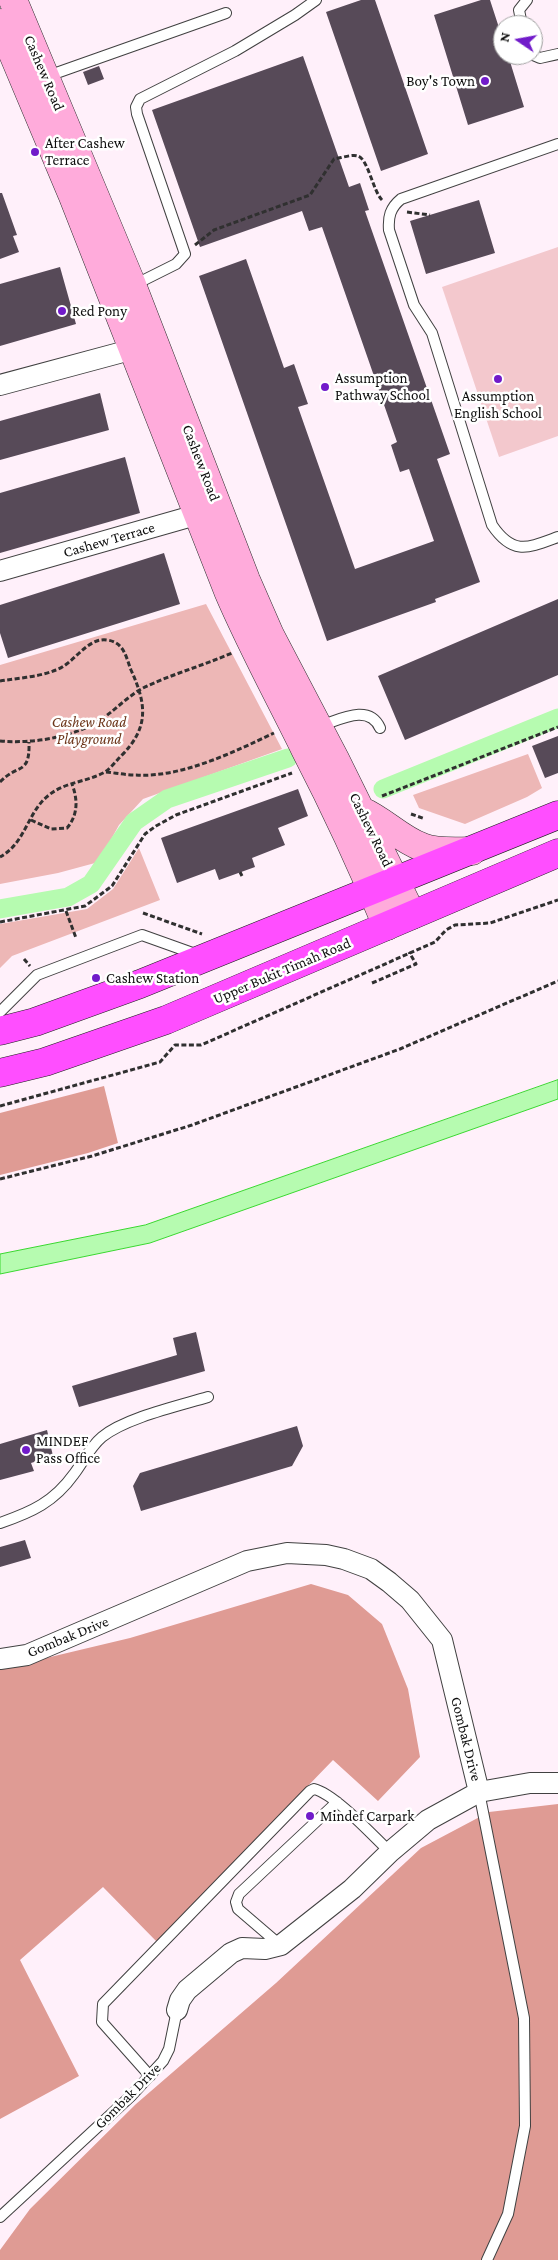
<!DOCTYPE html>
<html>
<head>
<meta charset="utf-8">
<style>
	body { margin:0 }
	#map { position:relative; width:558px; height:2260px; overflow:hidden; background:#fff0fa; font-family:"Crimson Pro",serif }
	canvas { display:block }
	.north { position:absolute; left:493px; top:15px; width:50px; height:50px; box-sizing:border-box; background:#fff; border:1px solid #9f9f9f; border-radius:50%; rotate:282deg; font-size:14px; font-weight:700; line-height:20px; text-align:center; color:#0e0e0e }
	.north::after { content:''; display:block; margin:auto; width:18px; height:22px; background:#711bca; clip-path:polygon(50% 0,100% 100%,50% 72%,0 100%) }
</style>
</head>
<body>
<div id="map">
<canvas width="558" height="2260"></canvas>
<div class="north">N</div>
</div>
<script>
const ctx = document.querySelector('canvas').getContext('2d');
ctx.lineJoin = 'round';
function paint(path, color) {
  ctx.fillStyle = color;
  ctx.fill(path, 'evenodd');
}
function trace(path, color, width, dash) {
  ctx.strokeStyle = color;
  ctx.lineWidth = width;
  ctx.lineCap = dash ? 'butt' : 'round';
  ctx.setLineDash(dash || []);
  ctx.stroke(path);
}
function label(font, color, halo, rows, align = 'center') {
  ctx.font = font + ' "Crimson Pro",serif';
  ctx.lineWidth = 5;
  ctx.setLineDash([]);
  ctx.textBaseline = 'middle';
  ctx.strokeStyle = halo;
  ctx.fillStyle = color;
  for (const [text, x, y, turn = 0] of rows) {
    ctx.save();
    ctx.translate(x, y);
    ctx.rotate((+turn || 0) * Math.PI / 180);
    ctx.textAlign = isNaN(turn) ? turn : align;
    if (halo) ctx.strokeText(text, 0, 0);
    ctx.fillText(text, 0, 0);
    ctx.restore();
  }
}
paint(new Path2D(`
	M206,604L282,749L143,799L119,825L102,856L95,863L58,873L0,884V665Z
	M528,754L542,788L527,797L465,824L419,808L413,795Z
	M139,848L160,900L12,956L0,968V924L87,909L113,889Z`), '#edb7b6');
paint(new Path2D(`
	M104,1086L118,1143L88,1153L0,1175V1113Z
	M311,1584L348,1595L382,1624L408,1689L420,1757L378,1801L333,1760L157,1942L103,1887L20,1960L79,2076L0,2119V1669L130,1638Z
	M558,1804V2260H0V2250L30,2209L136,2104L276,1983L421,1848L489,1812Z`), '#df9b94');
paint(new Path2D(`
	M558,247V436L499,457L442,287Z`), '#f3c8cd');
const water = new Path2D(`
	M558,1080V1099L150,1243L0,1274V1254L145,1225Z`);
paint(water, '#b6fbb0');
trace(water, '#3bd831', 1);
trace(new Path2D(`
	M383,789L558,718
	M0,909L68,897L91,884L134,822L167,799L288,758`), '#b6fbb0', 19);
paint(new Path2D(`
	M361,0H375L428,154L381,171L326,12Z
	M481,0H490L503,40V55H508L524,107L468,125L434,15Z
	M303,56L349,187L360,183L369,210L365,211L450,454L437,459L480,582L435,599L436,602L327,641L199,276L246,259L284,368L294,364L308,404L298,407L355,569L434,541L409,469L400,472L391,445L397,442L322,227L309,231L302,211L200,247L152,110Z
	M99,66L104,79L88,85L83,72Z
	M0,193H2L17,235L13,236L19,252L0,259Z
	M479,200L495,253L426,274L410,221Z
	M60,267L76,324L0,346V284Z
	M100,393L109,430L0,460V421Z
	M125,457L140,513L0,553V493Z
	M164,553L180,604L8,658L0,633V605Z
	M558,599V675L405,740L378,676Z
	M558,736V773L545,778L532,746Z
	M298,789L308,816L278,828L285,845L252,858L255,867L219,880L215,869L177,883L161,838Z
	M196,1332L205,1371L79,1407L72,1386L177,1355L173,1338Z
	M297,1426L303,1446L292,1466L141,1511L133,1486L140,1473Z
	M47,1430L53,1456L31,1463L34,1471L0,1480V1444Z
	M25,1540L31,1558L0,1567V1547Z`), '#574a58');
const lane = new Path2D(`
	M522,25L519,10L527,0
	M533,55L540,58L558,54
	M45,77L226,13
	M558,144L401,199C390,208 388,217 389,230L414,305L432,333L492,525C513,556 528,548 558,537
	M134,285L176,264L185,254L137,114L136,107L140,99L235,51L295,15L316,0
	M320,726C339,720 369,703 380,728
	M0,1012L37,975L142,935L198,955
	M0,1523C32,1512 54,1502 74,1474C83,1462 90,1447 102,1437C125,1418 178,1406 208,1397
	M479,1792L524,2018L525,2126L508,2214L487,2260
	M280,1945L238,1909L236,1902L239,1894L337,1802
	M150,2076L102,2022L103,2004L310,1791L314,1789C335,1794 373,1836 390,1852
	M0,2217L132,2095L163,2061L169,2049L177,2010`);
const street = new Path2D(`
	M0,385L119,353L144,342
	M0,571L210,511
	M0,1659L27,1655L247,1561L287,1553L326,1555L344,1559L371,1569L389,1582L410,1600L442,1640L479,1792
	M177,2010L180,2000L187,1990L231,1953L242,1948L265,1949L281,1945L352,1889L390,1852L428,1820L479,1792L530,1783H558`);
const secondary = new Path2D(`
	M13,0L132,285L246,580L270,635L335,759L412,915
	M0,23L72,194L228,591C251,645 279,696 305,749C335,807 362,865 387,926
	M362,811C383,820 400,839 422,847C437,853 456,851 472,851`);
const highway = new Path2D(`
	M0,1031L35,1022L140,984L558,815
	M0,1073L45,1062L166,1020L558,853`);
trace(lane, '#414141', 12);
trace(street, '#414141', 22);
trace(secondary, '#303030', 29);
trace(highway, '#1f1f1f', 29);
trace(new Path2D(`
	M407,212L430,215
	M195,245L214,230L310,195L334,159C341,158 352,154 358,156C368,159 373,191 382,200
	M0,681C18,678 39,677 56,670C74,664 87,637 107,640C124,642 126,657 131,670C147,705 149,728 121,756C116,761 111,768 105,772C87,782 65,782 49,795C27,812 26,843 0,857
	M0,741C34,744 78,737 106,716C118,707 130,695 143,688C172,674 202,666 232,653
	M106,772C116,773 126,775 136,775C181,778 234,752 274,733
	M0,782C18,763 30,776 29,742
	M382,796L558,727
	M411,814L425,819
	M31,820L51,829L67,828C78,815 78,800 72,784
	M240,872L242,876
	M66,911L76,938
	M143,913L202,934
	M0,922L85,906L112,886L145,834L156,826L176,815L292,773
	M24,959L30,966
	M372,983L416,964L409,952
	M0,1106L160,1062L175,1045H201L435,942L446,930L455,925L490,923L558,900
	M0,1179L92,1156L192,1125L400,1049L558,981`), '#303030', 3, [5, 2.5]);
trace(lane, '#fff', 10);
trace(street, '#fff', 20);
trace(secondary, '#ffabdb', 28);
trace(highway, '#ff4eff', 28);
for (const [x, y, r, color] of [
	[485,81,5,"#711bca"],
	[35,152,5,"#711bca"],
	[62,311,5,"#711bca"],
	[498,379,5,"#711bca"],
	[325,387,5,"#711bca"],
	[96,978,5,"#711bca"],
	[26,1450,5,"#711bca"],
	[310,1816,5,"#711bca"]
]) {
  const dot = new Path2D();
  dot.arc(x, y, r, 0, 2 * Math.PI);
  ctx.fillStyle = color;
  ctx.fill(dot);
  trace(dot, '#fff', 2);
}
label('15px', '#0e0e0e', '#fff', [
	["Cashew Road",44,73,67],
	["Cashew Road",201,463,69],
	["Cashew Terrace",109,540,-16],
	["Cashew Road",371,830,64],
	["Upper Bukit Timah Road",282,971,-23],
	["Gombak Drive",68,1637,-22],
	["Gombak Drive",466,1739,76],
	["Gombak Drive",128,2096,-45]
]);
label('15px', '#0e0e0e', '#fff', [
	["Boy's Town",475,81,"right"],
	["After Cashew",45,143],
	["Terrace",45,160],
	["Red Pony",72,311],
	["Assumption",335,378],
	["Pathway School",335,395],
	["Assumption",498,396,"center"],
	["English School",498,413,"center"],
	["Cashew Station",106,978],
	["MINDEF",36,1441],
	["Pass Office",36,1458],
	["Mindef Carpark",320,1816]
], 'left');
label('italic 15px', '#6c3519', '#fff', [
	["Cashew Road",89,722],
	["Playground",89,739]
]);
</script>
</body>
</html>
